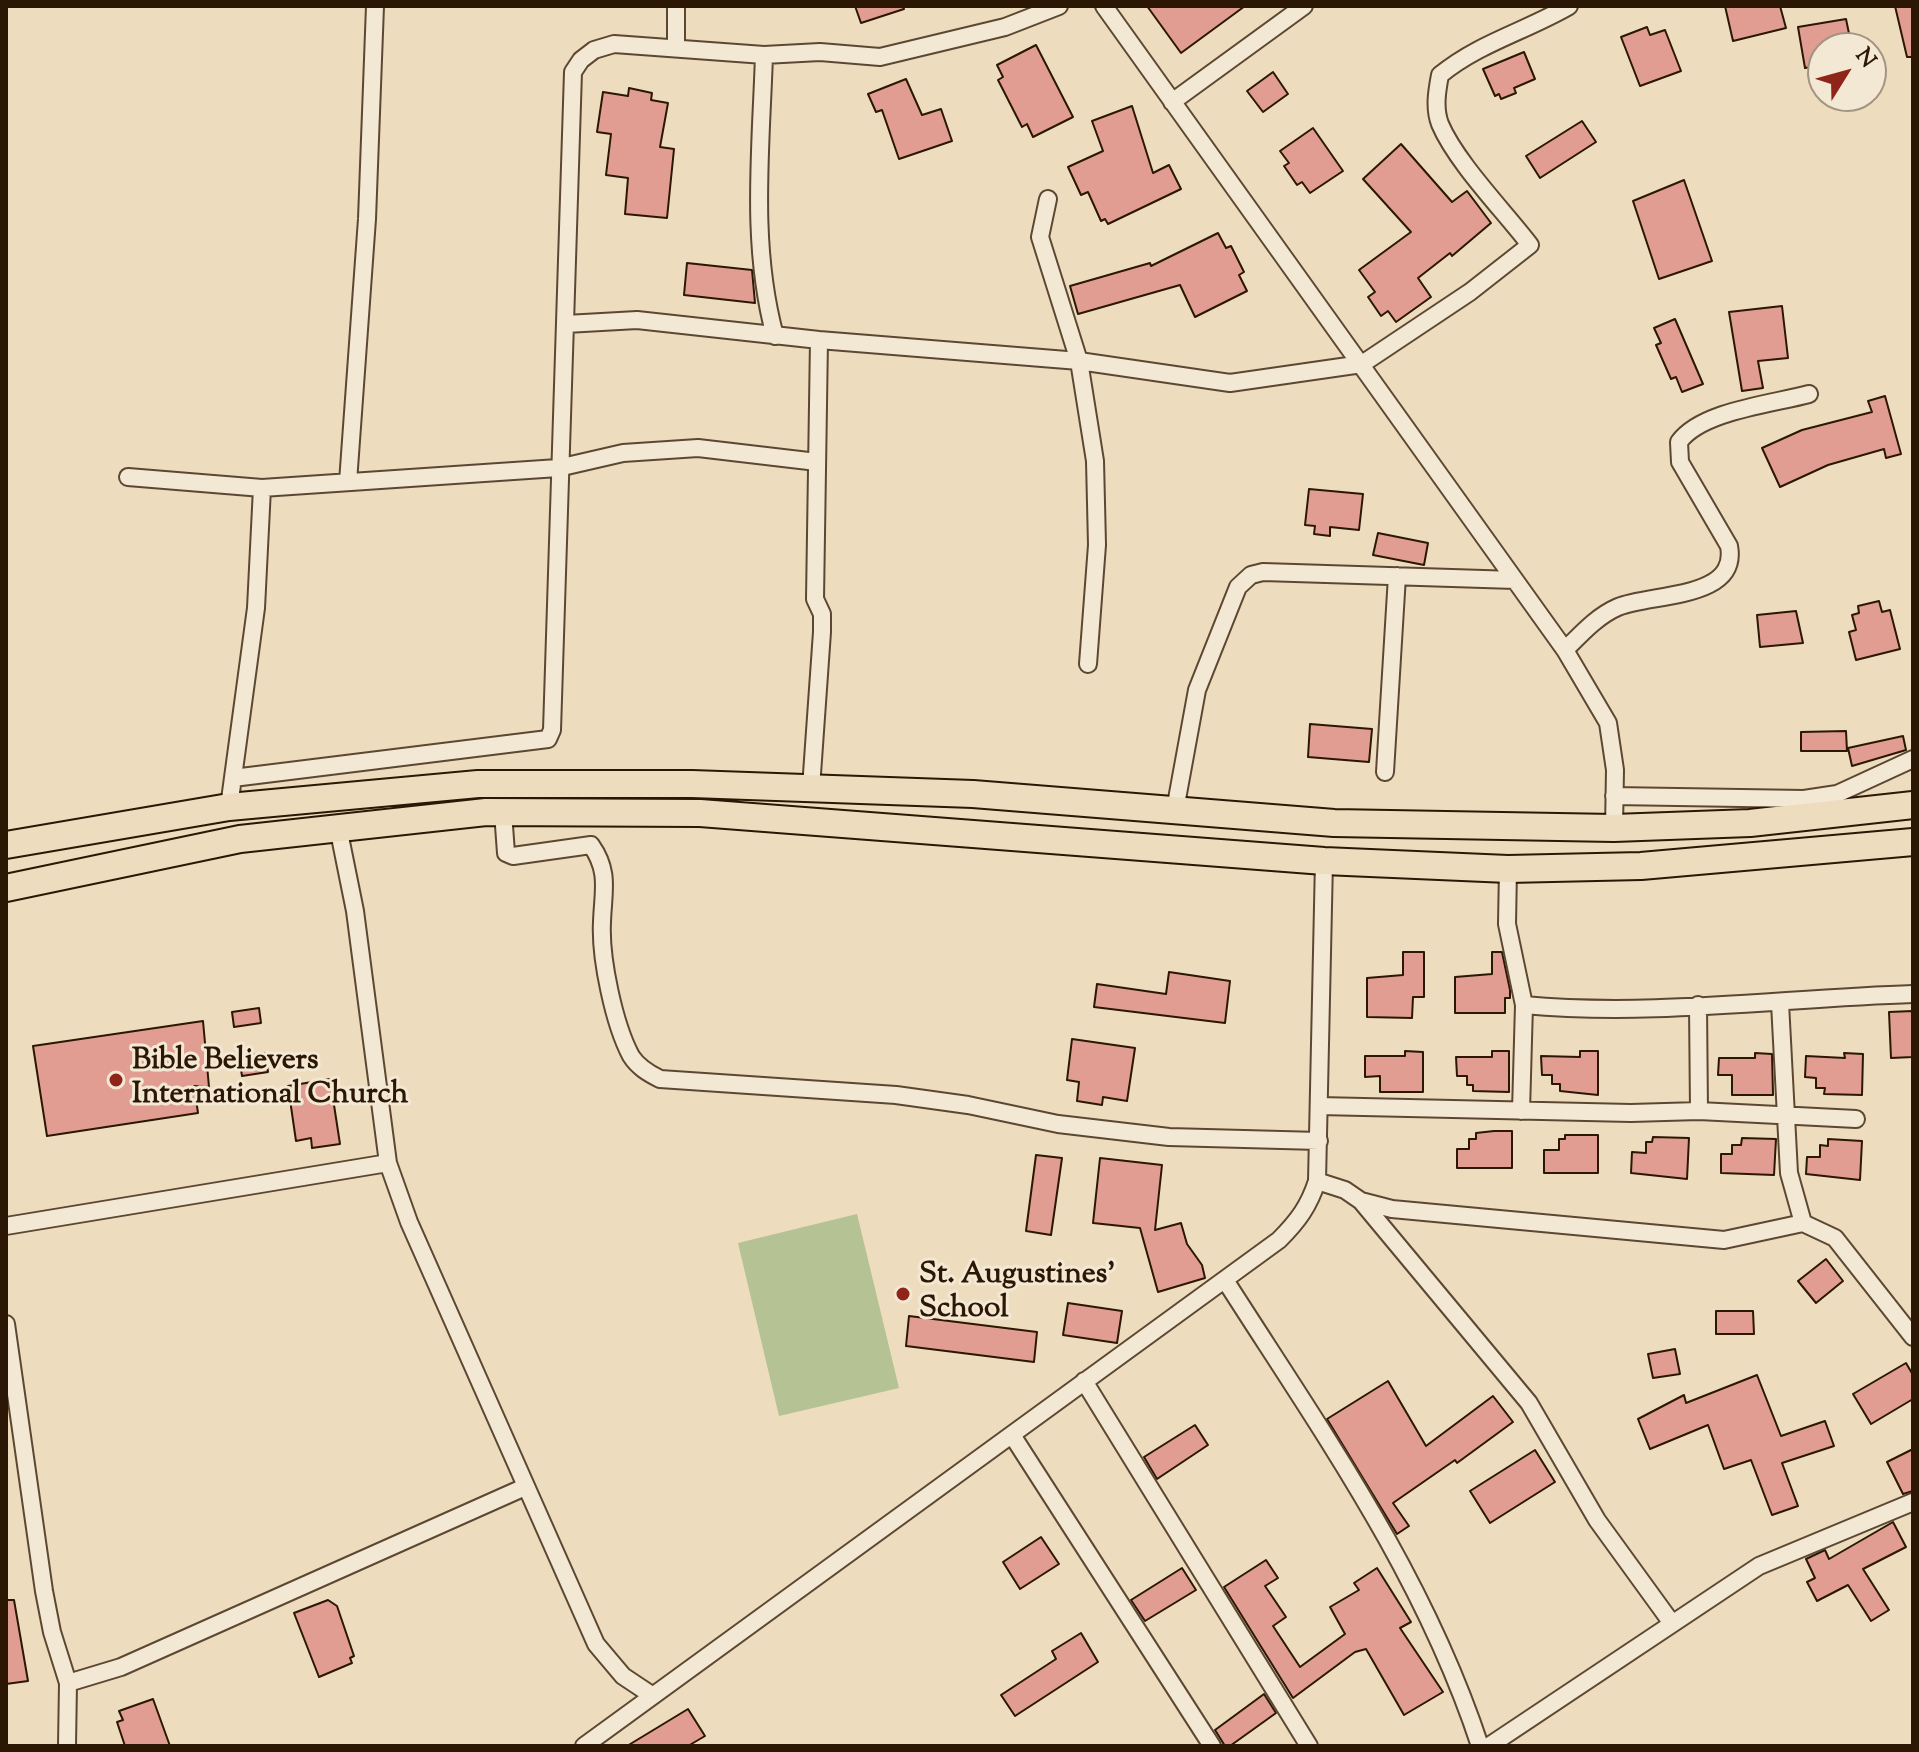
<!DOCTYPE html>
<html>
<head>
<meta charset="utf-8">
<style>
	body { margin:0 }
	#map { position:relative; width:1919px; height:1752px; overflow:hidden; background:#eddcbd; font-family:"Sorts Mill Goudy",serif }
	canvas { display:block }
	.frame { position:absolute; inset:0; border:8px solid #2b1703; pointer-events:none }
	.north { position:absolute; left:1807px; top:32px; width:80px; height:80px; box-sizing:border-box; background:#f3e8d4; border:2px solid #a39480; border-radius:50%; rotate:53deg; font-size:22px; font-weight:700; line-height:32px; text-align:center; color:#2b1703 }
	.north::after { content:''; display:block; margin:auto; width:28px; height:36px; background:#8f2418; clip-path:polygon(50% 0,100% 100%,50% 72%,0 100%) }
</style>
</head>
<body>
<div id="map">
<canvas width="1919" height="1752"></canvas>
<div class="frame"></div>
<div class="north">N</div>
</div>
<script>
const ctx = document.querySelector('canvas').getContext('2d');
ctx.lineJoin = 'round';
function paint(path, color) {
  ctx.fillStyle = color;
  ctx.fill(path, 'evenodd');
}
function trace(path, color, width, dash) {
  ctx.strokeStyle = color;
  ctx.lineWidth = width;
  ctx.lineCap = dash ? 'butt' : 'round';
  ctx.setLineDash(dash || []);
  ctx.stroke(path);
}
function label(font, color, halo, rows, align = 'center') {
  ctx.font = font + ' "Sorts Mill Goudy",serif';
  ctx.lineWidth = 6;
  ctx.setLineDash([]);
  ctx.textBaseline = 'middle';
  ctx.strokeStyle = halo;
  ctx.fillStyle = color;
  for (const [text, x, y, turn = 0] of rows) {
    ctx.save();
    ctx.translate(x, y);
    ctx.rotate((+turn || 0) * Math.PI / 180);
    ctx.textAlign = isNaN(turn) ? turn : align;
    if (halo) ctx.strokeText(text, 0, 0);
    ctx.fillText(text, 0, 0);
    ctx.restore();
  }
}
paint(new Path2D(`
	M857,1214L899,1388L779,1416L738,1243Z`), '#b4c294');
const building = new Path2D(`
	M855,6H903L904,9L861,23Z
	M1147,6H1245L1181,53Z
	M1725,6H1780L1786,28L1733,41Z
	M1895,6H1913V57H1907Z
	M1846,19L1852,48H1823V65L1805,68L1798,27Z
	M1647,27L1650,35L1665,30L1681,71L1640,86L1621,37Z
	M1036,45L1073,117L1033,137L1027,124L1022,127L998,80L1003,77L997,65Z
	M1524,52L1535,79L1514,88L1516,93L1501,99L1499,94L1495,96L1483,69Z
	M1273,72L1288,94L1263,112L1247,91Z
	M906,79L922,115L941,109L952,141L899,159L882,110L876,112L868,94Z
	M629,88L652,93L651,100L668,103L660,147L674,149L667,218L625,214L628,178L606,175L611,134L597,132L603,92L628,96Z
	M1132,106L1153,173L1169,165L1181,189L1108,224L1105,219L1101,221L1088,192L1081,195L1068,167L1103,151L1092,121Z
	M1582,121L1596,142L1540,178L1526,156Z
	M1313,128L1343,171L1310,193L1302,182L1297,185L1284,166L1289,163L1280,151Z
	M1401,144L1452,202L1467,191L1491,223L1452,256L1450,253L1418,278L1431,297L1396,322L1388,311L1381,316L1368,297L1375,292L1359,270L1411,232L1363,179Z
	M1684,180L1712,261L1659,279L1633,201Z
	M1218,233L1226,248L1231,246L1244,272L1239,275L1247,291L1195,317L1180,285L1078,314L1070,286L1150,263L1151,266Z
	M687,263L752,270L755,303L684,295Z
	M1782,306L1788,358L1758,361L1763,388L1742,391L1729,312Z
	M1675,319L1703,384L1682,392L1676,377L1671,379L1656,345L1661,343L1654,328Z
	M1885,396L1901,454L1886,458L1884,449L1828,465L1780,487L1762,448L1802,430L1872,412L1868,401Z
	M1309,489L1363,494L1359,530L1330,527V536L1314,534L1315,526L1305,525Z
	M1378,533L1428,543L1424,565L1373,555Z
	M1879,601L1882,612L1890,610L1900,649L1856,660L1849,632L1856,630L1852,615L1859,613L1858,606Z
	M1796,611L1803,643L1760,647L1757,615Z
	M1310,724L1372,729L1369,762L1308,757Z
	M1846,731L1847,751H1801V732Z
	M1903,736L1906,750L1852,766L1848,748Z
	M1403,952H1424V997H1413L1412,1018L1367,1017V978L1403,975Z
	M1492,952H1502L1510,990V998H1505V1013H1455V977L1492,974Z
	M1169,972L1230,981L1225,1023L1094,1007L1097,984L1166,994Z
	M259,1008L261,1023L234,1027L232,1012Z
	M1913,1011V1057L1891,1058L1889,1012Z
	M203,1021L209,1087L194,1086L198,1113L47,1136L33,1046Z
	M1072,1039L1135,1048L1127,1101L1103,1097L1102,1105L1077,1101L1079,1082L1067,1080Z
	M1405,1051L1423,1052V1092H1380V1076L1365,1077V1056H1405Z
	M1492,1051H1509V1092L1473,1091V1085H1467V1076H1457L1456,1057H1492Z
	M1580,1051H1598V1095L1560,1091V1084H1552V1075H1542L1541,1056L1580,1057Z
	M265,1053L268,1072L242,1076L239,1057Z
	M1755,1053L1772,1054L1773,1095H1732V1075H1718L1719,1058H1755Z
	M1844,1053L1863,1054L1862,1095L1824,1094L1825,1088H1816V1078L1805,1077L1806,1056L1845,1058Z
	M330,1079L340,1144L312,1148L311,1138L296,1141L288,1086Z
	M1494,1131H1512V1168H1457V1149H1469V1139H1476V1133Z
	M1565,1135H1598V1173H1544V1150H1559V1139H1565Z
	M1653,1137L1689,1138L1687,1179L1631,1173L1632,1152L1646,1153V1142H1652Z
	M1742,1138L1776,1139L1774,1175L1721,1173V1154H1732V1145H1741Z
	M1828,1139L1862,1141L1860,1180L1806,1174L1807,1157H1820V1145L1828,1146Z
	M1036,1155L1062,1158L1051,1235L1026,1231Z
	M1100,1158L1162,1165L1155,1230L1181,1223L1187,1244L1202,1265L1205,1278L1158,1292L1140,1228L1093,1223Z
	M1826,1259L1843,1281L1816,1303L1798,1281Z
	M1068,1303L1122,1311L1117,1343L1063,1335Z
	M1716,1311H1753L1754,1334H1716Z
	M909,1316L1037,1332L1034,1362L906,1346Z
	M1675,1349L1680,1374L1653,1378L1648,1354Z
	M1906,1363L1913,1375V1399L1871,1424L1853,1394Z
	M1757,1375L1781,1436L1825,1421L1834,1446L1782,1463L1798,1506L1772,1515L1751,1460L1724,1469L1708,1425L1650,1449L1638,1419L1684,1395L1686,1403Z
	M1388,1381L1426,1446L1493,1396L1513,1422L1457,1463L1455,1460L1393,1503L1409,1526L1397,1534L1327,1419Z
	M1195,1425L1208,1445L1157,1479L1144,1457Z
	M1913,1449V1491L1903,1494L1887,1462Z
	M1535,1450L1555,1482L1490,1523L1470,1491Z
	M1893,1522L1906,1547L1863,1569L1889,1610L1871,1621L1848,1585L1817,1601L1807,1582L1815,1578L1806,1559L1825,1550L1829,1559Z
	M1041,1537L1059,1564L1020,1589L1003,1562Z
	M1266,1560L1278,1578L1265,1586L1286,1617L1273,1626L1300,1667L1345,1634L1330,1607L1359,1590L1354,1583L1377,1568L1411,1622L1400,1628L1443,1692L1404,1715L1366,1649L1355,1652L1293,1698L1224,1587Z
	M1182,1568L1196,1590L1145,1621L1131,1600Z
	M6,1600H14L28,1681L6,1684Z
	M328,1600L337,1606L354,1656L350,1658L352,1663L319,1677L294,1613Z
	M1081,1633L1098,1662L1015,1716L1001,1695L1056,1659L1052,1651Z
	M1264,1694L1276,1713L1230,1746H1225L1215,1730Z
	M153,1699L170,1746H125L117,1722L123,1720L119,1711Z
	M688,1709L705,1736L688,1746H627Z`);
paint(building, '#e19d92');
trace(building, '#2b1703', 2);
const minor = new Path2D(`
	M1104,6L1565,650L1608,723L1615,770L1614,828
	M676,48V6
	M764,55C761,149 750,244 775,336
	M1172,102L1304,6
	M1048,199L1040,237L1079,361L1095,461L1097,545L1088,664
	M566,324L637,320L819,340L1079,361L1230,383L1362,364L1470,292L1530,245C1504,211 1456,162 1440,124C1434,108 1437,91 1440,75C1479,43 1526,31 1569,6
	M128,477L262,488L558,468L623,453L698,448L817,462
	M348,482L367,219L375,6
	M1565,650C1581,634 1597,616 1618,607C1652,593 1739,600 1729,546L1680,462L1679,442C1701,411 1772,404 1809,394
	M1385,772L1397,576
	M233,778L548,739L552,730L573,72L581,60L594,50L614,44L764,55L820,52L880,57L1005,27L1059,6
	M811,788L822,632V614L815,599L819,340
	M1614,796L1804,799L1837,794L1913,759
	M229,807L256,608L262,488
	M1175,810L1197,690L1238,587L1251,575L1263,572L1515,580
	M503,812L506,853L513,856L591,845C610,872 603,891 602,922C600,958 614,1024 631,1056C638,1067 648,1073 660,1079L896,1095L968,1105L1058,1124L1169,1137L1319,1141
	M338,827L355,911L388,1163L409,1222L596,1644L623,1676L650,1694
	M1508,869L1507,924L1524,1005L1521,1111
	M1780,1003L1789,1173L1803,1223L1835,1238L1913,1337
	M1524,1005C1653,1017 1784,998 1913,994
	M1698,1005L1699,1111
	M1319,1106L1631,1113L1699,1111L1856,1119
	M1317,1181L1345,1190L1361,1201L1529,1403L1597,1520L1671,1622
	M1361,1201L1392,1209L1724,1240L1803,1223
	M6,1226L388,1163
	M1225,1280C1322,1432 1423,1573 1480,1746
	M6,1324L44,1591L52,1632L68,1683L67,1746
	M1084,1381L1309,1746
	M1012,1435L1212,1746
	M68,1683L121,1667L525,1487
	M584,1746L1279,1240C1298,1221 1309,1206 1317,1181L1324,861
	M1489,1746L1759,1566L1913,1502`);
const primary = new Path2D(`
	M6,845L229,807L478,784H692L973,794L1334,823L1614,828L1750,823L1913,805
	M6,888L240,839L486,812L700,813L1324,861L1508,869L1641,866L1913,842`);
trace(minor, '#5c4832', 20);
trace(primary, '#2b1703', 30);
trace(minor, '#f3e8d4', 16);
trace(primary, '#eddcbd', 26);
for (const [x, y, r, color] of [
	[116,1080,8,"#8f2418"],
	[903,1294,8,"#8f2418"]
]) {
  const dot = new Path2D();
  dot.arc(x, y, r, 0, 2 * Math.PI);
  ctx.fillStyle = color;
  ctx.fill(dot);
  trace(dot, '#f3e8d4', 3);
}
label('bold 30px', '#2b1703', '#f3e8d4', [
	["Bible Believers",132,1063],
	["International Church",132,1097],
	["St. Augustines'",919,1277],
	["School",919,1311]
], 'left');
</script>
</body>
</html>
